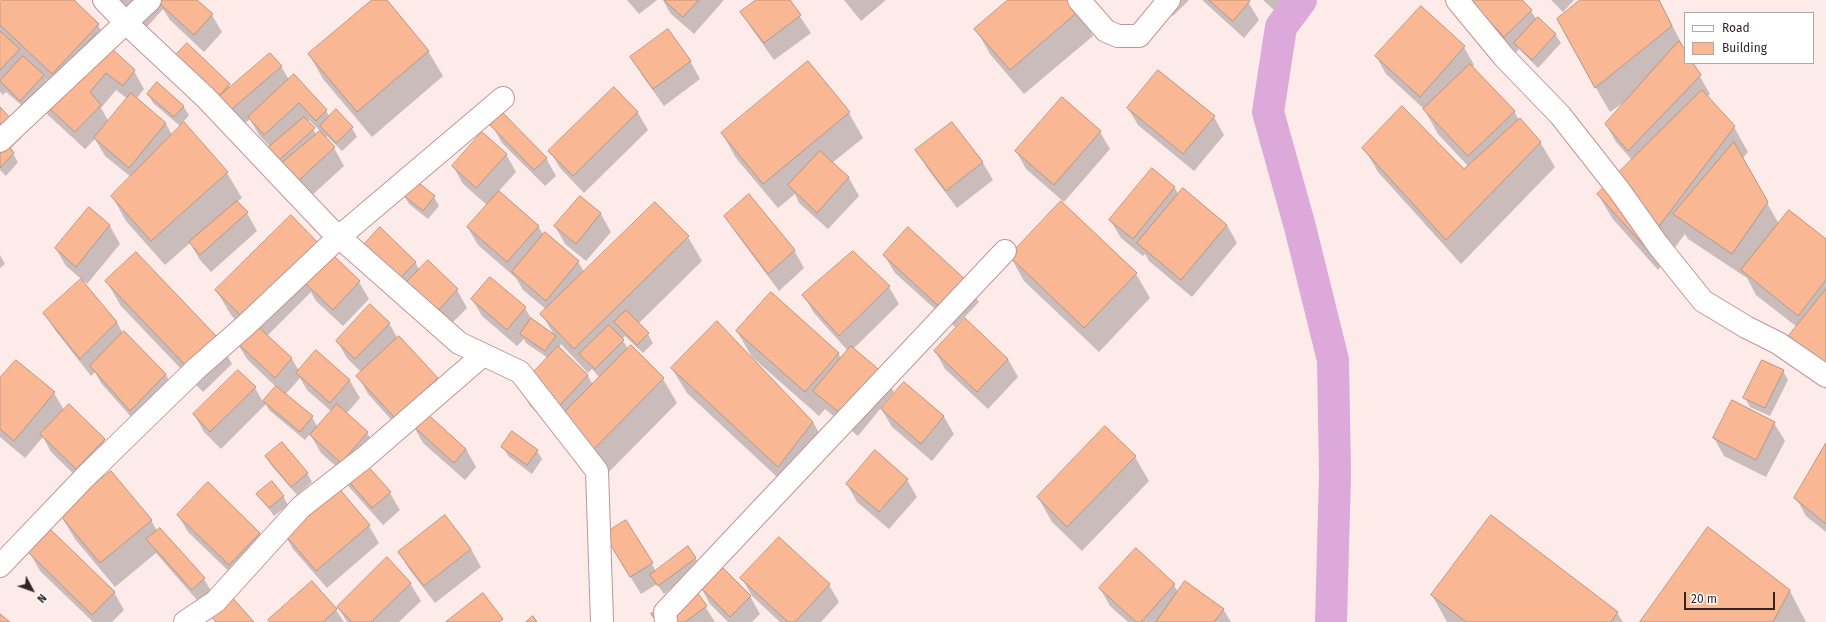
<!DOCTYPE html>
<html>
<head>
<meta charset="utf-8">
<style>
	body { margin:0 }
	#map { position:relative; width:1826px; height:622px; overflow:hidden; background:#fdebea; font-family:"Fira Sans",sans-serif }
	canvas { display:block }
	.legend { position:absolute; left:1684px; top:12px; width:130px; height:52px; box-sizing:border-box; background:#fff; border:1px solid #aea7a7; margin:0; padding:5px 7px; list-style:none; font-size:12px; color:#342423 }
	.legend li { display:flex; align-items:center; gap:8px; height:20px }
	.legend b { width:20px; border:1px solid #aea7a7 }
	.north { position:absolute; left:12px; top:570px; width:40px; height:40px; -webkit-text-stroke:3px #fff; paint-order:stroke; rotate:131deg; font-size:11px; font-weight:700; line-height:16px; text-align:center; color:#342423 }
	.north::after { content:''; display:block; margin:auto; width:14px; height:18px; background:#342423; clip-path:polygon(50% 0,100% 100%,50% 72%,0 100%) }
	.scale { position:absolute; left:1684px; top:592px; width:91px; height:18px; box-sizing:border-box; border:2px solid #342423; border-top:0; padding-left:5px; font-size:12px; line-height:14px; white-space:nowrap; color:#342423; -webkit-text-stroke:3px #fff; paint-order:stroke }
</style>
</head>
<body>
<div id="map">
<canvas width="1826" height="622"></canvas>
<ul class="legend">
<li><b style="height:5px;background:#fff"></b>Road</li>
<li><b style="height:11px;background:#f9b893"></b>Building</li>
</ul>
<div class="north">N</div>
<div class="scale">20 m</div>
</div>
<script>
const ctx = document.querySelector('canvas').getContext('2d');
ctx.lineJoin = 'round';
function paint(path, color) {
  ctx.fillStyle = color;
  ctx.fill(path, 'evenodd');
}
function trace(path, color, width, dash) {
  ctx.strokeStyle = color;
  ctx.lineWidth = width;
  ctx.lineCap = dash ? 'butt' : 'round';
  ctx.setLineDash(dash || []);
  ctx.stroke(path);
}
paint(new Path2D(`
	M4,0H72L98,25L112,50L134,71L144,89L136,99L166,124L172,135L184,124L227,173L242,198L237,202L247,213L257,231L211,272L200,260L190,243L165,265L126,221L112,196L131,177L105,156L95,139L85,149L48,115L37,96L26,109L6,92L3,95L0,92V4ZM45,79L51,83L49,85ZM116,90L128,99L109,122L101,108Z
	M120,0H196L212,15L222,32L204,52L170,20L163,9L147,27Z
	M373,0H385L428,51L443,76L372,137L323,79L309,54Z
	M627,0H657L639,14Z
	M663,0H723V1L694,34L670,13Z
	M758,0H789L811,33L774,60L752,29L742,12Z
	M844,0H886L861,21Z
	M1010,0L1079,11L1093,36L1024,94L990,54L976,29Z
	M1157,0H1189L1173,16Z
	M1202,0H1247L1259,20L1244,38Z
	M1263,0H1286L1275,11Z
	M1476,0H1521L1531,11L1537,20L1555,34L1561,43L1538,68L1519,49L1515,54L1483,20Z
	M1551,0H1574L1563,12Z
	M1582,0H1659L1685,50V63H1692L1710,94L1707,97L1734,127L1748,152L1742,159L1779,224L1826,241V389L1799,368L1797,327L1756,295L1747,278L1688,239L1685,234L1658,270L1612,218L1598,194L1632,160L1616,142L1606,124L1630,98L1610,112L1596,88Z
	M1421,7L1464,47L1474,65L1472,68L1514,111L1519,120L1540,142L1555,167L1461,264L1378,172L1364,148L1463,170L1468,166L1438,134L1424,109L1386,74L1376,56Z
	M187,45L231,88L281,66L289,80L326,111L330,117L352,128L357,137L342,151L327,136L325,139L334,148L344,166L297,209L267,176ZM250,119L259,135L270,147L266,151L244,124ZM309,120L321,132L317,135L307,122Z
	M632,58L690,61L700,79L664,106L642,75Z
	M808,63L849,113L863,138L832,163L849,178L859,196L828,229L799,203L795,194L778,208L736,158L722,133Z
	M1159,71L1214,117L1224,135L1194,171L1138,125L1128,108Z
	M614,88L638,113L648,130L584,193L560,168L550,151Z
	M148,94L183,106L189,115L180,126L153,103Z
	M0,109L11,120L21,138L10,149L18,162L6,176L0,170Z
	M952,123L983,163L993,180L957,208L927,168L917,150Z
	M492,125L546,158L556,176L545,186L502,143Z
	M1100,132L1110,149L1064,202L1026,169L1016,151Z
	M506,154L516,172L498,192L538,226L544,236L545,234L578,262L585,273L688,237L702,261L638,324L648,334L653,343L643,353L625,336L622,339L628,349L663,379L677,403L602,479L530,406L520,388L548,358L526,343L524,339L517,346L482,316L472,299L525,308L532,320L554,335L542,314L547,310L523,290L516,278L478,245L468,228L487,205L463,184L453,166ZM561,344L588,373L592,369L600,378L593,385L588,376L559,348Z
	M1174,187L1179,195L1183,189L1227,225L1237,243L1192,297L1149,261L1145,254L1143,256L1121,238L1110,220Z
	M404,195L434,197L439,206L428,219L409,204Z
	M580,197L601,214L611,232L586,261L565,244L555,226Z
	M89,209L110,226L120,244L87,284L66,266L56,249Z
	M725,216L794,250L804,268L779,291L736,233Z
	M319,246L359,282L369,299L343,326L316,301L311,292L267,336L292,359L299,371L316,351L350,381L360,398L346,414L367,433L378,450L365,464L390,493L400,510L383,525L349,487L339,469L321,453L310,434L305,440L269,410L266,404L221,449L204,432L194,414L255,388L263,402L276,387L247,359L236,341L246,331L231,315L216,290ZM300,378L307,390L332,412L318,428L312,417L285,395Z
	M0,255L5,264L0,268Z
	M884,255L968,284L979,302L955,327L895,273Z
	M1010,256L1136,274L1150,298L1099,352L1024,281Z
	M415,262L420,271L428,262L457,290L467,308L444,331L371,266Z
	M107,282L218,339L232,364L203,392L121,306Z
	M889,287L899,304L853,349L884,375L894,392L858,436L825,409L819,416L752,357L737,331L838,353L841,358L848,351L814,313L804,296Z
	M45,313L117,322L123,334L124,333L166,375L176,392L141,428L101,383L95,372L91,376L55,330Z
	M389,323L398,339L437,379L447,396L427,415L466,449L476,467L465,480L423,443L414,427L405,435L368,394L358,376L362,373L347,358L337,341Z
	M935,351L1008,359L1018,377L988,409L945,369Z
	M16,361L54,393L64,410L69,405L104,440L114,457L86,486L51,452L43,437L25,458L0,437V380Z
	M672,369L813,422L827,447L792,491L687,393Z
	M1783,371L1788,380L1770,416L1750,407L1745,398Z
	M904,384L944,417L954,434L932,461L892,427L882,410Z
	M1774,423L1785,441L1766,477L1724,456L1714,438Z
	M1826,445V532L1806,516L1796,498Z
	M503,447L537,451L542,459L532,474L508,456Z
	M266,456L307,473L312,482L297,495L271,465Z
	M1135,457L1149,481L1082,551L1052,522L1038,497Z
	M907,480L917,497L889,529L857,502L847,484Z
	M208,484L260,534L270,551L240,582L188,532L178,515Z
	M258,494L283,496L288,505L274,516Z
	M60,514L151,520L157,531L204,579L214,596L203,607L156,553L115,587L75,539Z
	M445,516L471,549L481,567L435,603L409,569L399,552Z
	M626,521L656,571L688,548L701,567L664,594L657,584L641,594L615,552Z
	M369,526L379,543L327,588L293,549L283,532Z
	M1708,529L1790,591L1806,622H1641Z
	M30,553L114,592L124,610L112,622H93L40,571Z
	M742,578L829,585L839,602L821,622H780L752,596Z
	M312,582L336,610L344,622H271Z
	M410,583L421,601L399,622H347L338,607Z
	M1174,585L1178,592L1223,609L1231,622H1128L1110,606L1100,588Z
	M692,586L715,622H657Z
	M700,586L750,596L760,614L752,622H728L710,604Z
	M1432,595L1617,613L1623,622H1447Z`), '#0003');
trace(new Path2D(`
	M1301,0L1281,27L1268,112L1300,227L1333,360L1335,475L1331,622`), '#dda9da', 32);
const building = new Path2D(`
	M2,0H74L99,24L52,74L0,25V2Z
	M161,0H197L213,14L194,35L159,3Z
	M372,0H387L429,51L357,112L308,54Z
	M664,0H699L683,17Z
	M756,0H790L801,15L764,43L740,12Z
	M1008,0H1071L1080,10L1010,70L974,29Z
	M1209,0H1248L1250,1L1233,21Z
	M1474,0H1522L1532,10L1504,37L1472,2Z
	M1580,0H1659L1672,26L1595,88L1557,19Z
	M1421,6L1465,46L1420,97L1375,56Z
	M1538,17L1556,34L1532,60L1514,43Z
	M668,29L691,61L653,89L630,57Z
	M0,31L20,49L0,70Z
	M96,34L135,70L123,86L106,73L90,92L101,105L75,132L37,97Z
	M1679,41L1685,50V63H1693L1701,75L1628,151L1605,124Z
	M187,43L230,84L217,98L174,57Z
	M270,53L282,66L219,120L207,107Z
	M23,56L44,75L20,101L0,81Z
	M808,61L850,112L763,184L721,133Z
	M1470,64L1515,111L1468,156L1423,109Z
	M1158,70L1215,116L1183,154L1127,108Z
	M294,74L327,110L316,121L299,103L264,135L248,117Z
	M157,82L184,106L174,117L147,94Z
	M614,87L638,112L573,176L548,151Z
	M1702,90L1735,126L1644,246L1597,194Z
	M131,93L166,123L129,168L94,138Z
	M1062,97L1101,131L1054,185L1015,151Z
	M1402,106L1464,169L1520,118L1541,142L1446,240L1362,148Z
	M0,107L12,120L0,131Z
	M336,109L353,127L336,143L320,126Z
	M503,113L547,158L534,170L490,125Z
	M304,117L315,128L267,171L256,158Z
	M184,122L228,172L151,241L111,196Z
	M952,122L983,162L946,191L915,150Z
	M320,131L335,147L286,192L270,173Z
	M482,132L507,154L476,188L452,166Z
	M1,135L14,153L0,168V136Z
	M1734,142L1768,202L1732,254L1673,214Z
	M820,151L849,177L817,213L788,185Z
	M1152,168L1175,187L1133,239L1109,220Z
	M415,180L435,196L423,211L403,195Z
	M1183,188L1227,225L1181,280L1137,243Z
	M499,191L539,226L507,262L467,227Z
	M749,194L795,250L768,274L724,216Z
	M580,196L601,213L576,244L554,226Z
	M237,201L248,212L200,255L189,242Z
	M1061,201L1137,273L1084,328L1009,256Z
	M655,202L689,236L574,349L540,314Z
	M89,207L110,225L76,267L55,248Z
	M1789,210L1826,239V280L1798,316L1741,270Z
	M291,215L320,245L245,320L215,290Z
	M380,227L416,262L395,283L360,249Z
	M908,227L969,283L944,311L883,255Z
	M545,232L579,261L546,301L512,272Z
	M853,251L890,286L839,336L802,295Z
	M136,252L219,339L188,368L105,281Z
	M333,255L360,281L333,310L305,283Z
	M428,260L458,289L434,315L404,285Z
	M490,277L526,307L507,330L471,299Z
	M81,279L117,322L80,359L43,313Z
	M1826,289V377L1783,343Z
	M771,292L839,353L805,392L736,331Z
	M370,304L390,323L355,359L336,341Z
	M626,310L649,333L637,345L614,322Z
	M531,318L556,336L545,351L520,334Z
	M965,318L1008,359L977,392L934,351Z
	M717,321L813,422L778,467L671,368Z
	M253,322L292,358L275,378L235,341Z
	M609,325L624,340L595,369L579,354Z
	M124,331L166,374L130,411L90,366Z
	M399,336L438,378L395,418L356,376Z
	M631,345L664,378L588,455L555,422Z
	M558,346L588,375L549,417L519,388Z
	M851,346L884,374L847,419L813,391Z
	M316,350L350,380L330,403L296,373Z
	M16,360L55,392L14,441L0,429V378Z
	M1762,360L1784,370L1765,408L1743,398Z
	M238,370L256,387L210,432L193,414Z
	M904,382L944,416L921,444L881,409Z
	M276,386L313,416L300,432L263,401Z
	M1732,400L1775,422L1756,460L1713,438Z
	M69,404L105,439L76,469L40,434Z
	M337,404L368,432L341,463L310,435Z
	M424,411L466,449L454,463L412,425Z
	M1105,426L1136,456L1067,527L1037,497Z
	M512,431L538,450L527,465L501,447Z
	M282,442L308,473L291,487L265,456Z
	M1826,443V524L1794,498Z
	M875,450L908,479L879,512L846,484Z
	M356,453L391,492L372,508L338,469Z
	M111,471L152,520L100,563L59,514Z
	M272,481L284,496L269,508L256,494Z
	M208,482L260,533L229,565L177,515Z
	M336,485L370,525L316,571L282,531Z
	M445,515L471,549L424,586L398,552Z
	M1491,515L1618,612L1611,622H1466L1431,595Z
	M626,520L653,563L630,577L604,534Z
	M1708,527L1790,590L1773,622H1640Z
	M160,528L205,578L192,590L146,539Z
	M51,530L115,592L92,615L29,553Z
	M779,537L830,584L795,622H788L740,578Z
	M688,546L696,558L658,586L650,575Z
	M1136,548L1175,584L1141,622H1136L1099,588Z
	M387,557L411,583L371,622H352L337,607Z
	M720,565L751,596L730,617L699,586Z
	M312,581L337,609L323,622H270L268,620Z
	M1185,581L1224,609L1214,622H1156Z
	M692,585L707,606L685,622H657L651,614Z
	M483,593L503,619L499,622H446Z
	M230,595L254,622H216L209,614Z
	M0,614L10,622H0Z
	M533,616L537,622H526Z`);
paint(building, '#f9b893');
trace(building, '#b79582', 1);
const minor = new Path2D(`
	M104,0L125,22L206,98L329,228L459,343L520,372L597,471L602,622
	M1079,0L1106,31L1118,36H1139L1169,0
	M1457,0L1504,57L1560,115L1619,190L1658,245L1703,301L1746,327L1778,343L1826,376
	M0,141L150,0
	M0,566L85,477L197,368L246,325L339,237L503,98
	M185,622L215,602L301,507L364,458L483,355
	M666,622L665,612L1005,251`);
trace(minor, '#c09794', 24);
trace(minor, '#fff', 22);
</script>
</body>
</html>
